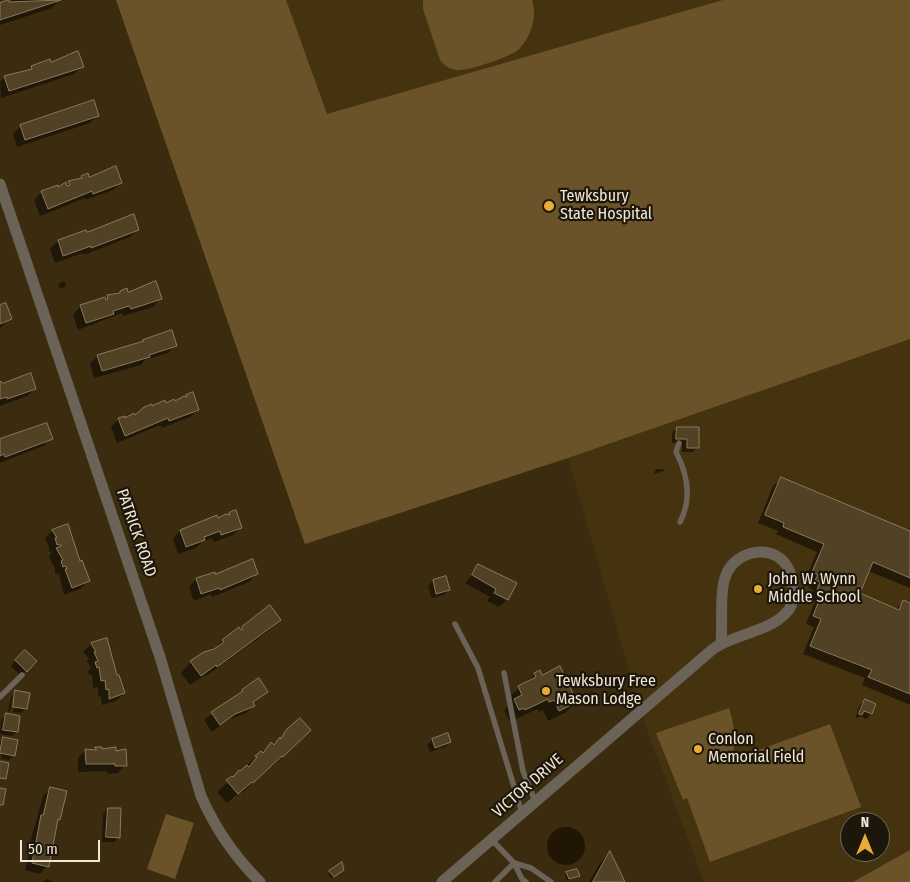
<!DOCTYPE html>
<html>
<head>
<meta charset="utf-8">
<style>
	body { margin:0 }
	#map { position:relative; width:910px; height:882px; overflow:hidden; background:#3b2c10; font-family:"Fira Sans Condensed",sans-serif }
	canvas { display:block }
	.north { position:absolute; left:840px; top:812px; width:50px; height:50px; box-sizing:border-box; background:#1d160a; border:1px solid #716a5c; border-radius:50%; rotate:0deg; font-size:14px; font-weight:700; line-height:20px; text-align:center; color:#f0e7d7 }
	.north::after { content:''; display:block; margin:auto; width:18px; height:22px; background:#e7ac37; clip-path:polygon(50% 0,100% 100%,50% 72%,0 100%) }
	.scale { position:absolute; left:20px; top:840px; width:80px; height:22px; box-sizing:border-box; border:2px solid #f0e7d7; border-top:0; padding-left:6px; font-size:15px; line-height:18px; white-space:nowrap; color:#f0e7d7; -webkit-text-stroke:4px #1d160a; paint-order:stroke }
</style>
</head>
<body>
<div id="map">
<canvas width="910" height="882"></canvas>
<div class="north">N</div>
<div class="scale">50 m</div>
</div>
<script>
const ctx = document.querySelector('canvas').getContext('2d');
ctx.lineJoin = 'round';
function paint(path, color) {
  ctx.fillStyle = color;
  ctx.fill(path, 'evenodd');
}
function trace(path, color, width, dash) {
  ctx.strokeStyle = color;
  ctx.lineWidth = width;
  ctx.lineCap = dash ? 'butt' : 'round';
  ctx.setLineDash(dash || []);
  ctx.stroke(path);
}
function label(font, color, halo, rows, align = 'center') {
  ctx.font = font + ' "Fira Sans Condensed",sans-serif';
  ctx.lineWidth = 4.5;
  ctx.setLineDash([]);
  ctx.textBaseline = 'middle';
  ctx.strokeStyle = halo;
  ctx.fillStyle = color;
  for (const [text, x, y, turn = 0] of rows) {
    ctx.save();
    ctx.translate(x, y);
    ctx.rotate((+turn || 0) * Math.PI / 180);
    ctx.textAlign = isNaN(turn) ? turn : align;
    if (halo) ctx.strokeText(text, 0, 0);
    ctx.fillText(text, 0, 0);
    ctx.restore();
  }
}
paint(new Path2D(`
	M116,0H910V850L853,882H704L643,719L568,458L305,544ZM850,822H880V852H850Z`), '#45320e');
paint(new Path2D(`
	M116,0H286L327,114L723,0H910V339L568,458L305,544Z
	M423,0H532C538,16 531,38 518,50C510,57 466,72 456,70C449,69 445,66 440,60L423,9Z
	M729,708C735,727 737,742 731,760L830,724L861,807L710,862L687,798L683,800L656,733Z
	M166,814L194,823L175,879L147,869Z
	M910,850V882H853Z`), '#6b5329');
paint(new Path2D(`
	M547 846a19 19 0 1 1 38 0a19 19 0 1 1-38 0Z`), '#211604');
paint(new Path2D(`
	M13,0H59L52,8L0,25V4Z
	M50,63L82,67L74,74L1,98L0,82L5,77L27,71L32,67Z
	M98,115L90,123L17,147L13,134L21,126Z
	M82,177L121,183L113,190L85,200V198L40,216L34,200L42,192L58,189Z
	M138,230L130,237L84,255L83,253L55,263L50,249L58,241L85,232L86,234Z
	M64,281L66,286L60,289L58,284Z
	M120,292L160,299L153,307L123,316L122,313L78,330L73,314L81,306L105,300Z
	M0,307L10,319L0,328Z
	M144,341L175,345L168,353L145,360L141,365L94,378L90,364L98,356L141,343Z
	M0,383L2,385L35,389L27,396L0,406Z
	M192,394L198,410L190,417L162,428L160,425L117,443L111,427L119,419L134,417Z
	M677,428L698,447L693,452H682V443H672V433Z
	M51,438L43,446L0,463V441Z
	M656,469H664V471L654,474Z
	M781,479L910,533V588L868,571L858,594L895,610L903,602L910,605V705L862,685L865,678L803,654L814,627L806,624L815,601L810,598L813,590L809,588L811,583L805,580L817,552L776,534L778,531L758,523L773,486Z
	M230,514L241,527L233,535L214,542L212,538L202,542L196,548L178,554L173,538L180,531Z
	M68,525L79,562L88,581L80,589L64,595L59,573L55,574V568L49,557L52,551L49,552V546L45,538L52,531Z
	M479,566L516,584L507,600L499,607L487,601L490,597L465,583Z
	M257,574L249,582L212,597L211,594L194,601L189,587L197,579L215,575Z
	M433,581L449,590L444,595L432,598L428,586Z
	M279,620L269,631L206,676L205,675L190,685L181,673L191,662L212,651L223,640L243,628Z
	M106,640L116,677L124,693L116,701L102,705L101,696L98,697V687L93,688L92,674L89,675L88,671L91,668L87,661L89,659L83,652L91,644Z
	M25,651L35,661L21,676L11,666Z
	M535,674L576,702L565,713L548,721L543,710L539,712L537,709L514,720L513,717L509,720L504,710L511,704L508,698Z
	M243,691L266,692L252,704L253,706L246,713L226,721L212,732L204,720Z
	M16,692L26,708L21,713L13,712L16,696H13L10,712L8,711L11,697Z
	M865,700L875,704L871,714L866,719L860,716L855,719L860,705Z
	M6,715L17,731L12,736L0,734L1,720Z
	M309,730L272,767L271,765L242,793L241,791L227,803L217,792L271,744L273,746L287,731Z
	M4,738L14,755L9,760L1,759L4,742H1L0,748V742Z
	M432,740L450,742L445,747L430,752L427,745Z
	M96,748L115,752L125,765L118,773L108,774L107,771L78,772V758L86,750L93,751Z
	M50,789L59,819L56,822L47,866L40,874L25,870L31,843H30L43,796Z
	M108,809L119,837L114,842H102L103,814Z
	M610,853L624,882H589L600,863Z
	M330,872H340L331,878L328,874Z
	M567,873L579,876L567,881L565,875Z
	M46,879L54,882H43Z`), '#0007');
const building = new Path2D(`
	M9,0V2L61,0L0,20V3Z
	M78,51L84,67L9,91L4,76L32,69L31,66L50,59L51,62Z
	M94,100L99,116L25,140L20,125Z
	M116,166L122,183L93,194L92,191L48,209L41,191L58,185V187L66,182L67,186L70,185L68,181L82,178L81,176L88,173L89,177Z
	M134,214L139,230L91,248V246L63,256L58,240L86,230L87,232Z
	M156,281L162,299L131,309L129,306L113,311L114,314L86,323L80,305L105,297L106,300L108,299L107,295L120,293V291L127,288L128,292Z
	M6,303L12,319L0,324V305Z
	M172,330L177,346L149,355L150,357L102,371L97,355L144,341L143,340Z
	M31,373L36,389L7,399V397L0,399V381L3,383Z
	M193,392L199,410L169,421L168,418L125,436L118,418L125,416V418L134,413L135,415L144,407L152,404V406L165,400L166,403L174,399L175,401L184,396L187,397L186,395Z
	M47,423L53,439L5,457L4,454L0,456V439Z
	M677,427H699V448H687V439H676Z
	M781,477L910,531V578L873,562L860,593L899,610L903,600L910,603V694L868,677L872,670L810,646L821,619L813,616L822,593L817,590L820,582L815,580L818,575L812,572L824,544L783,527L784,523L765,515Z
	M236,510L242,528L221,535L220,531L204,537L205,540L186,547L180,530L217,515L218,518L226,514L230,515L229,513Z
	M68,524L80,561L82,560L90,581L72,588L65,569H67L66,566L63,567L61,561L63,560L56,548L61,546L60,544L57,545L55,538H57L52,530Z
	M253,559L258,574L220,590L219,588L201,594L196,578L215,572V574Z
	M478,564L517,583L508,600L494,593L496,589L472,575Z
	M446,576L450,590L436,594L433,580Z
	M270,605L281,620L217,667L216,665L201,676L190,661L204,652L214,649L224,642L222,640L239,627L241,630L243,629L242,627Z
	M107,638L117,675H119L125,693L109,699V689L106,690L105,680L101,681L99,667L97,668L95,662L98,661L94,652H96L91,643Z
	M25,650L37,661L27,672L15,660Z
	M560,666L577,702L559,711L554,700L549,702L548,699L525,710L524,708L519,710L514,699L522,695L518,686L536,677L534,673L540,670L542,675Z
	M259,678L268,692L253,702L255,706L235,714L220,725L211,712L243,691L242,690Z
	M15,690L30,693L27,709L13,707Z
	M865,699L876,704L872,714L864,711L862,715L859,714Z
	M6,713L20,716L18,732L3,730Z
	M300,718L311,730L283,757L282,756L253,783L252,782L238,794L226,780L232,776L233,777L239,770L240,771L247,765L249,767L257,757L255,756L261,751L263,753L271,742L274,745L280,737L281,739L286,730Z
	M448,733L451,742L435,748L432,739Z
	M3,737L18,740L15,756L0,753Z
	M95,747H102V749L116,747V751L126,749L127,766H115V764H86L85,749L96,750Z
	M0,761L9,763L6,779L0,778Z
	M50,787L67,791L60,820L58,819L49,867L32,863L41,815H43Z
	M0,788L6,789L3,805H0Z
	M108,808H121L120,838L106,837Z
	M610,851L625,882H593Z
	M342,862L344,870L334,877L329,871Z
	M577,869L580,876L569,879L566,872Z`);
paint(building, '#514125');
trace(building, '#8b795c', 1);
trace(new Path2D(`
	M679,443L676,452C688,475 692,499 680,522
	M455,624L478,668L522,813
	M504,673L523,771L535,801
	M0,697L22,675
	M492,840L514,863L522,879L526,882
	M514,863L531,868L551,882
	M495,882L514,863`), '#6b6357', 5.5);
trace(new Path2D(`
	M0,184L160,657L201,796C215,828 235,857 260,882
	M442,882L713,649C733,635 769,631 785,614C792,608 794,598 793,589C792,583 792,576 789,570C777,542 736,549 726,575C719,592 723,623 721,643`), '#6b6357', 11);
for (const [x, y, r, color] of [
	[549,206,6,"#e7ac37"],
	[758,589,5,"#e7ac37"],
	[546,691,5,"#e7ac37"],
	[698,749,5,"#e7ac37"]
]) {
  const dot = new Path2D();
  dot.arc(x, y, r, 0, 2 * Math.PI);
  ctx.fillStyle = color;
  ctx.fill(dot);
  trace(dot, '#1d160a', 2);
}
label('16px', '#f0e7d7', '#1d160a', [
	["Tewksbury",560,197],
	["State Hospital",560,215],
	["John W. Wynn",768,580],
	["Middle School",768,598],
	["Tewksbury Free",556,682],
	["Mason Lodge",556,700],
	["Conlon",708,740],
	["Memorial Field",708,758]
], 'left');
label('16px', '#f0e7d7', '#1d160a', [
	["PATRICK ROAD",136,533,71],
	["VICTOR DRIVE",528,786,-41]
]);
</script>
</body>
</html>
